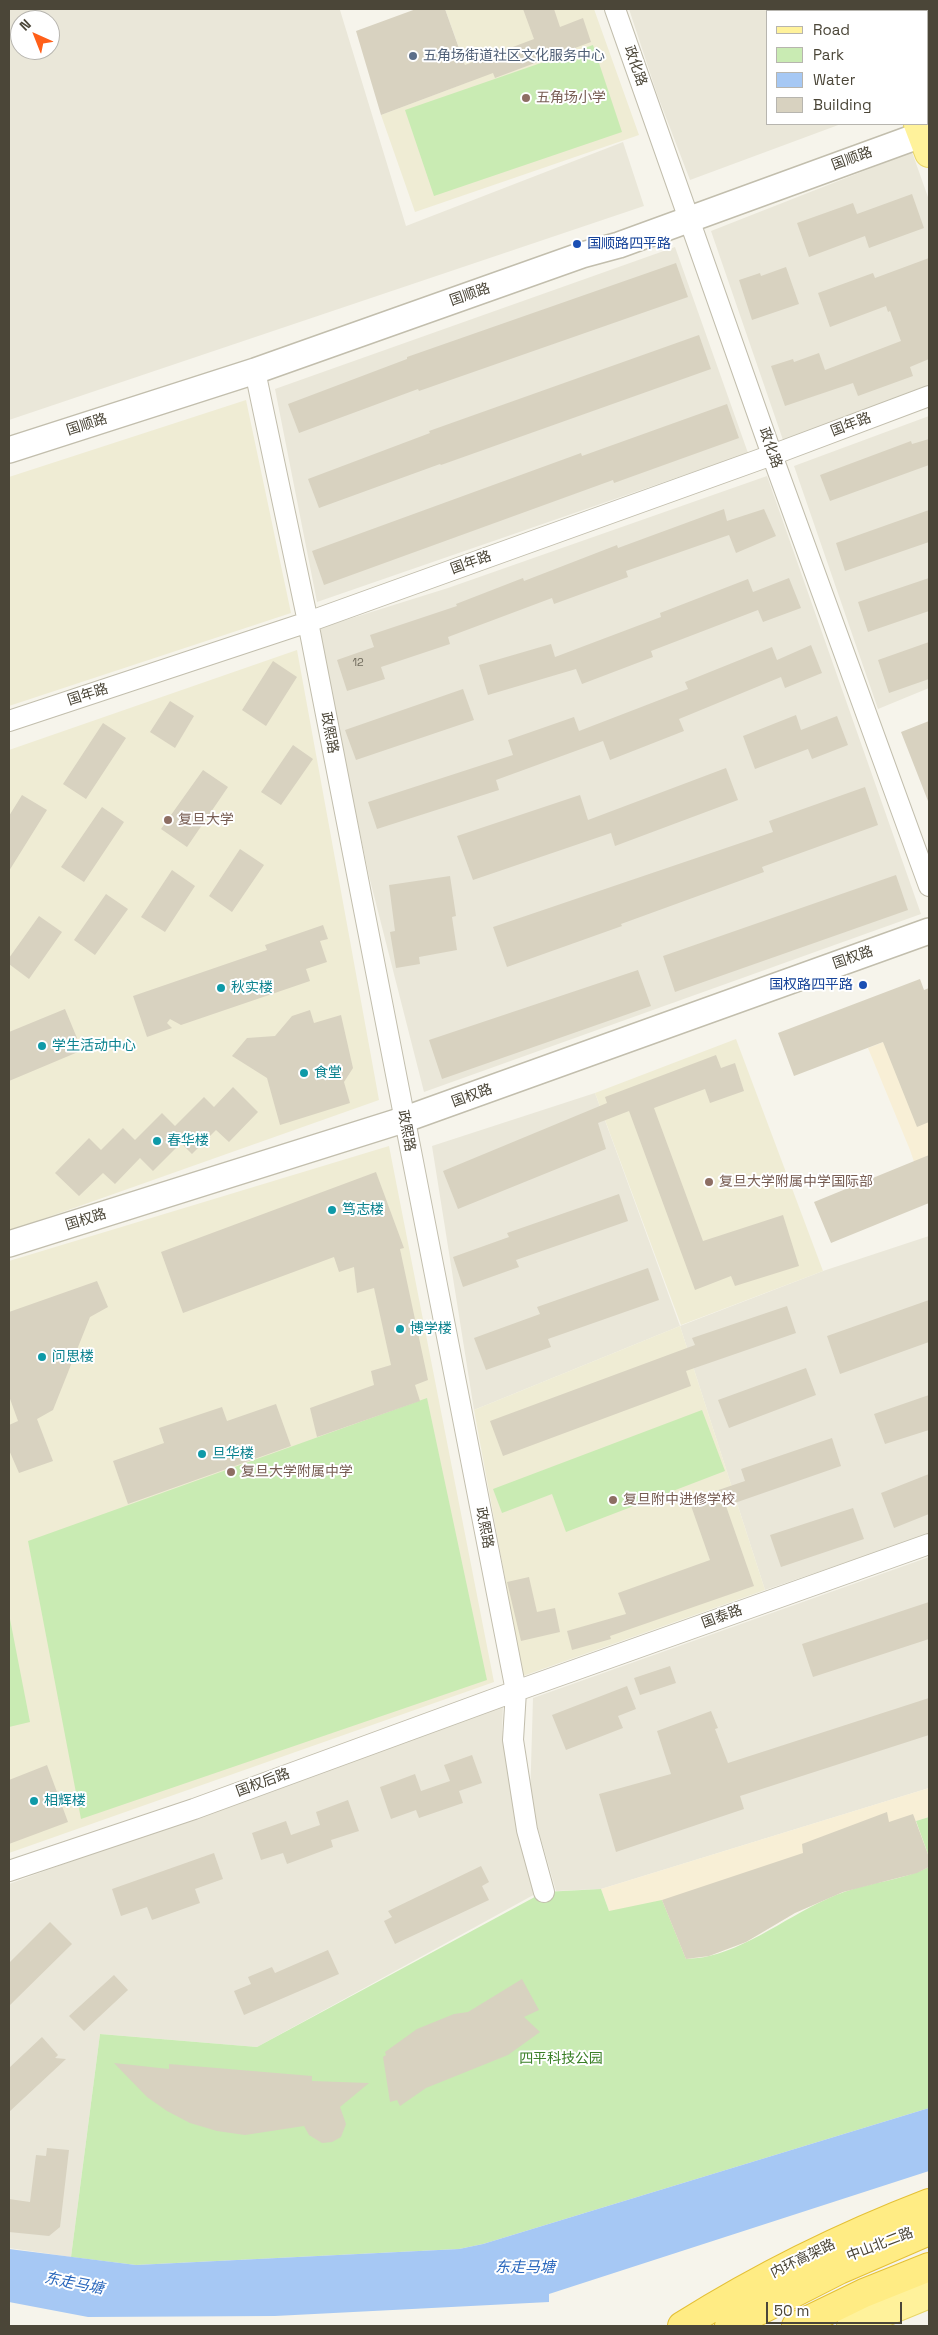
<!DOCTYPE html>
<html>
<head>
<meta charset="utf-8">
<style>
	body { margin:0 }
	#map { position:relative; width:938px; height:2335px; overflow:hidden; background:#f6f4eb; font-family:"Space Grotesk",sans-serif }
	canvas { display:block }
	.frame { position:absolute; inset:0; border:10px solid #4b4638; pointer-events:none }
	.legend { position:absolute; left:766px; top:10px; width:162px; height:115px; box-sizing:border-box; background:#fff; border:1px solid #b7b5af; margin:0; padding:6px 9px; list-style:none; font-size:15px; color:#4b4638 }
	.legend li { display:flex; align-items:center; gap:10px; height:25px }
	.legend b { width:25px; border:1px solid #b7b5af }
	.north { position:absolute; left:10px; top:10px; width:50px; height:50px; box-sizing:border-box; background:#fff; border:1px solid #b7b5af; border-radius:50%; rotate:316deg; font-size:14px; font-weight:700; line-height:20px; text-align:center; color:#4b4638 }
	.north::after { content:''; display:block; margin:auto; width:18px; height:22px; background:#ff5f19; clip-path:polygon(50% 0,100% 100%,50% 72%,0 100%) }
	.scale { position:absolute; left:766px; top:2302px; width:136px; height:22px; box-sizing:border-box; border:2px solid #4b4638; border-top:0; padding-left:6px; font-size:15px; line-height:18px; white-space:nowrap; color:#4b4638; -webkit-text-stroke:4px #fff; paint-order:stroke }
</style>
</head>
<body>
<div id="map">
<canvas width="938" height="2335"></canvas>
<div class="frame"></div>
<ul class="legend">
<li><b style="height:6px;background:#fff29b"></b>Road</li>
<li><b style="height:14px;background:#c9ebb3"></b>Park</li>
<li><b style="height:14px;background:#a6c8f4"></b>Water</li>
<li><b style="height:14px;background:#d8d2c0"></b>Building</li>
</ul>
<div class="north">N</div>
<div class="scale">50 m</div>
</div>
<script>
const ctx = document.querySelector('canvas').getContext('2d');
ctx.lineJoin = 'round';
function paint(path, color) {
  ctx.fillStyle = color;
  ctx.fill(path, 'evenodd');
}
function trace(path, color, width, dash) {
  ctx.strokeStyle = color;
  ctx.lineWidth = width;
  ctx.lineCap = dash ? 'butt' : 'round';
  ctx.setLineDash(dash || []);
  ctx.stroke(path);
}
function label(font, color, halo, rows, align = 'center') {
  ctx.font = font + ' "Space Grotesk","Noto Sans SC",sans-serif';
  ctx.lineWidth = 4;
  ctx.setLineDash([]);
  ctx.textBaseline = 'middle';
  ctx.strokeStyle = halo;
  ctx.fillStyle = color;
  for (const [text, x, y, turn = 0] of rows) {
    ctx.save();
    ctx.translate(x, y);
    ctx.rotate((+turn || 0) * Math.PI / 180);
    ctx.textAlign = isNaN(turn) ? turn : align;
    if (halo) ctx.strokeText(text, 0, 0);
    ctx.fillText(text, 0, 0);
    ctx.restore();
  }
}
paint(new Path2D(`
	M9,9H341L340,10L406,226L623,142L644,206L9,420ZM20,20H50V50H20Z
	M629,9H858L859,11H767V124H841L690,180L657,94Z
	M912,152L929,200V385L783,440L711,231Z
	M675,247L748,453L317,602L275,389Z
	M929,416V688L878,709L794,466Z
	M767,476L921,914L424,1092L369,876L317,629L448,588Z
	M595,1093L680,1326L823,1271L929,1236V1534L765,1590L680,1326L474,1410L432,1146Z
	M929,1557V1788L601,1889L556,1891L530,1801L533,1698Z
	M503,1703L502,1736L537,1893L257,2047L100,2034L71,2257L9,2248V1884Z`), '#eae7d9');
paint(new Path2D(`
	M929,1024V1206L910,1150L868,1048Z
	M929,1788V1817L916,1821L929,1857V1867L917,1873L843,1892L795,1913L746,1942L709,1956L686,1959L609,1911L601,1889Z`), '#f8efd6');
paint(new Path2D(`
	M445,9H594L639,135L415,212L381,115L471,81Z
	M246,400L291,613L9,706V477Z
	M297,650L379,1100L9,1231V750Z
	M736,1039L823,1271L681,1325L595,1093Z
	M389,1146L494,1682L9,1853V1261Z
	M680,1326L765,1590L523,1676L474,1410Z`), '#efecd4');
paint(new Path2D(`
	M593,45L622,132L434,196L405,110Z
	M427,1398L487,1680L81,1819L28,1541Z
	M702,1410L725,1471L566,1532L552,1494L502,1513L493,1489Z
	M9,1614L30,1722L9,1727Z
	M929,1817V1857L916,1821Z
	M929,1867V2108L483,2244L459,2249L136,2265L71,2257L100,2034L257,2047L544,1892L601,1889L609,1911L662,1900L686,1959C694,1958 702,1958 709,1956C756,1945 798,1908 844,1892C872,1882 903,1880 929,1867Z`), '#c9ebb3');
paint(new Path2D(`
	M929,2108V2171L549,2294V2302L275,2316L88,2317L9,2302V2249L136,2265L459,2249L483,2244Z`), '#a6c8f4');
paint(new Path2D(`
	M416,9H445L465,65L534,39L523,9H554L560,27L583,18L591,42L495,78L493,73L381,115L356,31Z
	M912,194L924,228L869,248L865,236L809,257L797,223L853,203L857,214Z
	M929,258V359L910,367L913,376L858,396L853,383L785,406L771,366L793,359L794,362L819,353L825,370L901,341L890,311L888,312L886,306L830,327L818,293L873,273L875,278Z
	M676,263L688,297L419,391L418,389L299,433L288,404L407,359V357Z
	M786,267L799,304L752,320L739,280L760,273L761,276Z
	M699,335L711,369L441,465L440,464L319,508L308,479L430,433L429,431Z
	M727,404L739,438L614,483L613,480L324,585L312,551L581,453L582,456Z
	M929,439V465L830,501L820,475L911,441L912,444Z
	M724,509L727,521L764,509L776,536L736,553L729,535L626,571L628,577L554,604L552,598L448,637L450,644L381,667L385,679L347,691L337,660L374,647L370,635L457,606L456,604L523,578L524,581L617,545L618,548Z
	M929,510V542L845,571L836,543Z
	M789,578L801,608L763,622L758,610L651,651L653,657L582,684L576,669L488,695L479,665L551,644L555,657L661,617L660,613L748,579L753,592Z
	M929,578V611L868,632L858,602Z
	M929,642V679L889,693L878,660Z
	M811,645L822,673L785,688L781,677L679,719L684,731L610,760L603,741L496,780L499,790L377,829L368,802L513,755L508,740L574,717L579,731L688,689L685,682L772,647L777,660Z
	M273,661L297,677L266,726L242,710Z
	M463,689L474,720L356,760L345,730Z
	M170,701L194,716L175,748L150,732Z
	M796,715L801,730L837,716L848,745L812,759L808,749L755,769L743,736Z
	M929,721V801H928L901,732Z
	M103,723L126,738L86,799L63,784Z
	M293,745L313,759L281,805L261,792Z
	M726,768L738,800L615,846L611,833L473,880L457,836L580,795L588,820Z
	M203,770L228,787L187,847L161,829Z
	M865,787L878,825L762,867L764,872L621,924L622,926L507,967L493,927L773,832L769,821Z
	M22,795L47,810L9,871V816Z
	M102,807L124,822L84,882L61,867Z
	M240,849L264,865L232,912L209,896Z
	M172,870L195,886L165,932L141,917Z
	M896,875L908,910L675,992L663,956Z
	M450,876L456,916L452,917L457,950L419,957L420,964L396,968L390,932L395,931L389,885Z
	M106,894L128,909L95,955L74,940Z
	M39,916L62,932L29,979L9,964V958Z
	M323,925L328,939L320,941L327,962L306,969L310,981L181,1025L170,1019L167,1023L172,1028L147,1037L133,996L267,950L265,945Z
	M638,970L651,1006L442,1079L429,1040Z
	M920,979L924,990L929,988V1122L917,1127L883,1042L794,1076L778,1033Z
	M65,1009L77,1038L73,1040L78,1052L9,1081V1032Z
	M310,1010L314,1023L341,1015L353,1068L344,1082L350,1103L280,1125L267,1078L232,1056L247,1038L275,1036L292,1016Z
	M716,1055L721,1068L735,1063L744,1091L710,1103L705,1089L654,1108L703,1241L783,1215L799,1266L735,1286L731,1276L695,1290L629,1111L598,1123L606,1149L458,1209L443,1171L607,1103L605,1097Z
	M233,1087L258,1112L229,1142L216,1130L192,1154L181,1143L153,1171L140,1158L115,1184L103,1173L79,1196L55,1173L89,1138L101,1150L123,1128L135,1140L162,1113L175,1126L204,1097L214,1107Z
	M929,1155V1203L831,1243L814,1202Z
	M376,1172L404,1248L400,1249L428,1380L415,1385L420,1401L317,1437L310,1408L374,1385L371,1371L391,1365L374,1288L357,1293L354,1267L339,1272L334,1257L183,1313L161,1252Z
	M619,1194L628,1221L516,1260L519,1267L463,1287L453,1257L509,1237L507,1233Z
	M648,1268L659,1300L548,1339L551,1347L486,1370L474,1338L540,1314L537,1307Z
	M97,1281L108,1307L90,1317L53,1410L37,1419L53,1461L19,1473L9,1450V1425L18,1421L9,1396V1312Z
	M929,1300V1342L840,1374L827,1336Z
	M787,1306L796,1333L686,1371L691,1386L503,1456L490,1421L695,1345L692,1338Z
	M806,1368L816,1395L729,1428L718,1400Z
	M929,1395V1430L885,1444L874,1414Z
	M276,1404L291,1446L128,1504L113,1461L164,1443L159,1428L222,1407L227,1421Z
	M832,1438L841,1466L726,1506L754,1586L610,1636L611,1639L572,1650L567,1631L626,1614L618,1593L710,1560L689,1500L745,1481L741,1469Z
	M929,1474V1514L894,1528L881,1493Z
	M853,1508L864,1539L781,1567L770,1535Z
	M529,1577L537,1612L555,1608L560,1632L521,1641L507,1582Z
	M929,1602V1639L813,1677L802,1644Z
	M670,1666L676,1683L640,1695L634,1678Z
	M627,1686L636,1709L618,1716L623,1728L566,1750L552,1715Z
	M929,1698V1735L740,1796L744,1809L616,1852L599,1794L671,1774L657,1731L711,1711L718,1728L715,1729L728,1763Z
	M472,1755L482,1783L459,1791L463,1803L419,1818L416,1810L391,1819L380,1787L415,1774L421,1791L450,1781L444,1765Z
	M47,1765L68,1822L9,1844V1780Z
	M348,1800L359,1831L331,1840L333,1847L287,1864L283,1853L261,1860L252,1833L286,1821L291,1835L320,1825L316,1812Z
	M887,1812L889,1822L913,1814L929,1857V1867L917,1873L843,1892L795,1913L746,1942L709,1956L686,1959L662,1900L803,1853L802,1844Z
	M214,1853L223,1879L195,1889L200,1903L152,1920L147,1907L121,1916L112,1889Z
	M481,1866L489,1882L482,1886L489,1900L395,1944L384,1921L392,1917L388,1911Z
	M50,1922L72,1944L9,2006V1963Z
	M328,1950L339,1974L244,2015L234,1991L251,1984L248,1977L272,1967L275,1973Z
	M114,1975L128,1990L84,2031L69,2016Z
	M522,1979L539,2010L524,2017L540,2032L508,2055L426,2088L400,2106L397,2100L390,2102L383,2057L386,2055L385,2052L417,2029L454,2014L468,2012Z
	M42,2037L58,2055L55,2058L66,2059L9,2112V2068Z
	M114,2063L169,2069V2064L312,2076V2081L369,2083L340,2107L346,2124L341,2137L332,2142L322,2143L309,2135L304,2126L245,2135L217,2131L190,2123L167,2111L147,2097Z
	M47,2148L69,2150L60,2227L49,2236L9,2232V2199L30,2202L36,2155L46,2156Z`), '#d8d2c0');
const minor = new Path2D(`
	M615,9L772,455L929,886
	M255,371L308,622L516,1691L513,1740L527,1830L544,1892
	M9,721L308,622L772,455L929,396
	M9,1871L194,1809L516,1691L929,1544`);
const tertiary = new Path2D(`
	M9,450L255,371L582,255L619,245L929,132
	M9,1244L403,1120L929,931`);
const primary = new Path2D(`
	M879,9L880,11
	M914,9L915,11
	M927,43L929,50
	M918,124L929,153
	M851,2326L929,2294`);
const trunk = new Path2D(`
	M682,2326C760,2277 843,2236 929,2203
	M729,2326L839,2270L929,2231
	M796,2326L864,2293L929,2267`);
trace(minor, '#c2bead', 22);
trace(tertiary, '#c2bead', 28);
trace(primary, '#e9d666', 30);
trace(trunk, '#e4c036', 30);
trace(minor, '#fff', 20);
trace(tertiary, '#fff', 25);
trace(primary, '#fff29b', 28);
trace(trunk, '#ffec84', 28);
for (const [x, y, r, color] of [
	[413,56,5,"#5c6f8a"],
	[526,98,5,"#8d6e63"],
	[577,244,5,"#1a4fb4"],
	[168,820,5,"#8d6e63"],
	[863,985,5,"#1a4fb4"],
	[221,988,5,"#0f9aa8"],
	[42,1046,5,"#0f9aa8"],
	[304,1073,5,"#0f9aa8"],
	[157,1141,5,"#0f9aa8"],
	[709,1182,5,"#8d6e63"],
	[332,1210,5,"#0f9aa8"],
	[400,1329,5,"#0f9aa8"],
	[42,1357,5,"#0f9aa8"],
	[202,1454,5,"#0f9aa8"],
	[231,1472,5,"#8d6e63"],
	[613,1500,5,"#8d6e63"],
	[34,1801,5,"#0f9aa8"]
]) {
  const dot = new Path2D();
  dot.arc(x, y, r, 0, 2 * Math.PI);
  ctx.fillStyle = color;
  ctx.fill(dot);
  trace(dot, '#fff', 2);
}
label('11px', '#6e695a', null, [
	["12",358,663]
]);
label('14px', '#4e5e75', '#fff', [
	["五角场街道社区文化服务中心",423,56]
], 'left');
label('14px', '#4b4638', '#fff', [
	["政化路",635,66,71],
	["国顺路",852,159,-20],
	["国顺路",470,295,-19],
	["国顺路",87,425,-18],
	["国年路",851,425,-21],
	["政化路",770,448,70],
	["国年路",471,563,-20],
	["国年路",88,695,-18],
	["政熙路",329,733,79],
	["国权路",853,958,-19],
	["国权路",472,1096,-20],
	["政熙路",406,1131,79],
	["国权路",86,1220,-17],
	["政熙路",484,1528,79],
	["国泰路",722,1617,-20],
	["国权后路",263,1783,-20],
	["中山北二路",880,2245,-21],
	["内环高架路",803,2259,-26]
]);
label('14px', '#785e54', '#fff', [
	["五角场小学",536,98],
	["复旦大学",178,820],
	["复旦大学附属中学国际部",719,1182],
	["复旦大学附属中学",241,1472],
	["复旦附中进修学校",623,1500]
], 'left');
label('14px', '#164399', '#fff', [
	["国顺路四平路",587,244],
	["国权路四平路",853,985,"right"]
], 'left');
label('14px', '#0d838f', '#fff', [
	["秋实楼",231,988],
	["学生活动中心",52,1046],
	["食堂",314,1073],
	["春华楼",167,1141],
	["笃志楼",342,1210],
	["博学楼",410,1329],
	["问思楼",52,1357],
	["旦华楼",212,1454],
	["相辉楼",44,1801]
], 'left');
label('14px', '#3b8027', '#fff', [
	["四平科技公园",561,2059]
]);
label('italic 15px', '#2b68bd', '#fff', [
	["东走马塘",525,2268],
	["东走马塘",74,2284,11]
]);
</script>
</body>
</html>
